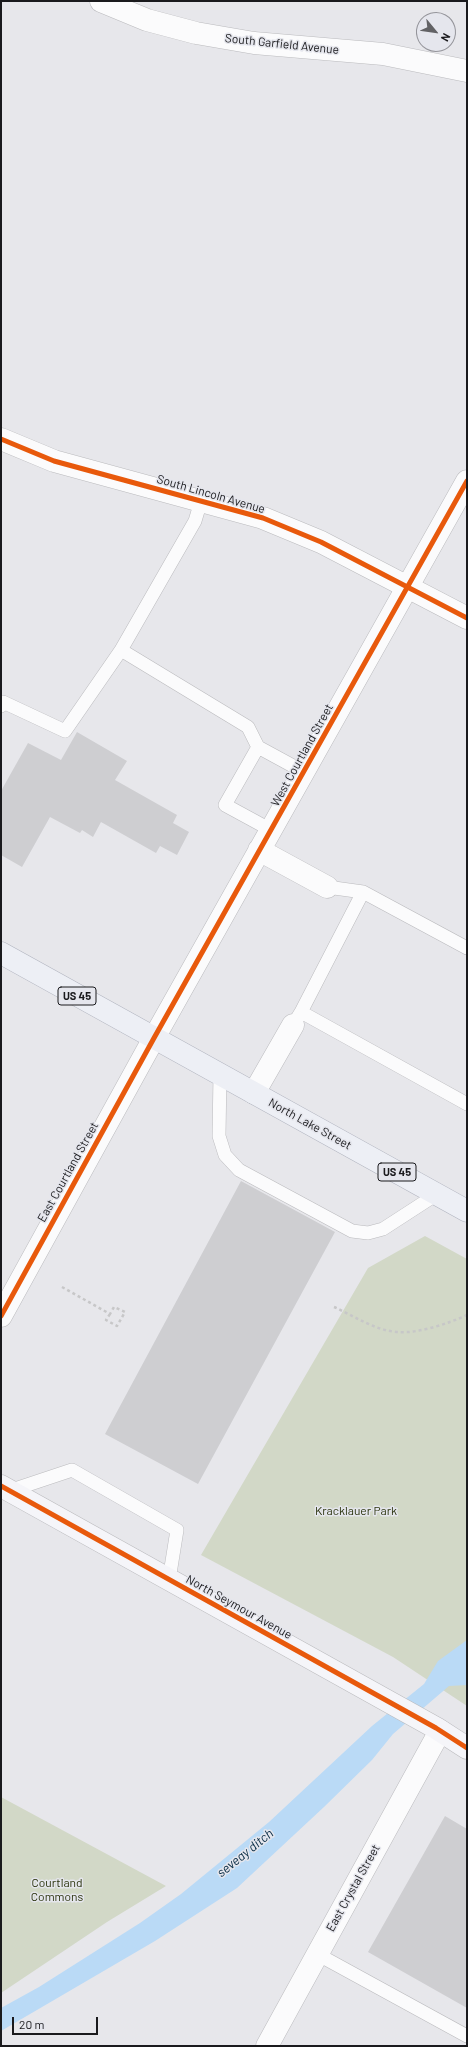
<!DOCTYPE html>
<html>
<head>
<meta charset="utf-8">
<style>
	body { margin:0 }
	#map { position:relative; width:468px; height:2047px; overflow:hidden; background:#e7e7eb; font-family:Barlow,sans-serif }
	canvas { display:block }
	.frame { position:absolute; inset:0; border:2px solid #1a1a1d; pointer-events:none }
	.north { position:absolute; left:416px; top:12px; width:40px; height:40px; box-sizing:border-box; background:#e5e6ed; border:1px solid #94949a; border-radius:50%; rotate:119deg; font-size:11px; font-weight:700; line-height:16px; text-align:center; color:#1a1a1d }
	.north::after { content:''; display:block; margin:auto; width:14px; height:18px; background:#626265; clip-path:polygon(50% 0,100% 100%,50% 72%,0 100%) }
	.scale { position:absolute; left:12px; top:2017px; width:86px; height:18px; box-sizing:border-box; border:2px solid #1a1a1d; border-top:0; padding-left:5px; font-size:12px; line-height:14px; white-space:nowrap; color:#1a1a1d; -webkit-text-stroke:3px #e5e6ed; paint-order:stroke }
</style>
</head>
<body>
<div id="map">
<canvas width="468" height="2047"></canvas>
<div class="frame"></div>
<div class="north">N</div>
<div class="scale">20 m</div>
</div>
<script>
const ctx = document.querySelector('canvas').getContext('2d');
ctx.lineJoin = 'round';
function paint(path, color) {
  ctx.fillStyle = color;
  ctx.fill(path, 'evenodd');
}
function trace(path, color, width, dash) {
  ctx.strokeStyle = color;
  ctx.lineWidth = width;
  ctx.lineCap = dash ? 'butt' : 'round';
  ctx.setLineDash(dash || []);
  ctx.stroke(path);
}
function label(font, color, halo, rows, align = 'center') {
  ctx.font = font + ' Barlow,sans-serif';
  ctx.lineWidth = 3;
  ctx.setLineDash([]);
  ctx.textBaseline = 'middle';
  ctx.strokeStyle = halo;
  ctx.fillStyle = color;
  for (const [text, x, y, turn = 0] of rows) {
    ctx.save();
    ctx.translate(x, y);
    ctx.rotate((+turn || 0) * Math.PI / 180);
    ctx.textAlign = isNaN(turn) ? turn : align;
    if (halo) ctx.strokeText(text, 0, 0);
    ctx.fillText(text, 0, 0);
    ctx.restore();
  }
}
paint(new Path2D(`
	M425,1236L467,1259V1706L393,1657L201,1555L368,1268Z
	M1,1797L166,1886L107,1922L1,1993Z`), '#d2d8c7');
paint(new Path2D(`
	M467,1640V1685L449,1686L393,1734L372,1760L324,1807L237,1888L155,1941L1,2031V2008L39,1987L140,1923L181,1894L269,1822L372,1726L424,1684L438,1661Z`), '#badaf6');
paint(new Path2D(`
	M77,732L127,761L115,780L177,815L173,823L189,832L177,855L160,846L156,853L101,822L93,837L82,830L80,833L50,817L22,867L1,855V791L28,743L61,760Z
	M241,1181L335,1232L198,1484L105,1434Z
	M445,1816L467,1829V2008L368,1952Z`), '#ceced1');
const lane = new Path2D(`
	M201,501L195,521L121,650L248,727L258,747
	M1,706L3,702L65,731L121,650
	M271,830L225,805L258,747L304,772
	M327,887L363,892L467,948
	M301,1012L363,892
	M293,1025L301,1012L467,1104
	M220,1074L219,1136L225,1155L239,1170L352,1231L368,1233L383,1229L437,1194
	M9,1491L72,1470L177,1530L169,1580
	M317,1954L467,2036`);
const street = new Path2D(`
	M101,1L147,20L196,33L254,43L383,54L467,71
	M1,439L54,461L263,518L321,542L467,618
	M259,850L327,887
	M254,1093L293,1025
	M1,1316L154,1038L467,481
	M267,2046L440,1731`);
const secondary = new Path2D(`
	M1,1486L436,1728L467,1748`);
const primary = new Path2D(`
	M1,953L467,1211`);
trace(lane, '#bababd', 14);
trace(street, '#bababd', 23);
trace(secondary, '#bababd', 23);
trace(primary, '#b0b3be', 23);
trace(new Path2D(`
	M62,1287L110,1314L114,1307L125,1312L117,1326L106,1320L110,1314
	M334,1307C354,1316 376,1331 398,1332C417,1334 450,1323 467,1315`), '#c7c7c8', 2.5, [3, 3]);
trace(lane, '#fbfbfc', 13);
trace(street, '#fbfbfc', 22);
trace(secondary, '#f5f5f9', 22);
trace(primary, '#edeff5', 22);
trace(new Path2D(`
	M1,439L54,461L263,518L321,542L467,618
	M1,1316L154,1038L467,481
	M1,1486L436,1728L467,1748`), '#e8590c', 5);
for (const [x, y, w] of [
	[77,996,38],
	[397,1172,38]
]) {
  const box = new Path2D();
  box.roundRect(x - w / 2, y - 9, w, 18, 3);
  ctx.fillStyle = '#e5e6ed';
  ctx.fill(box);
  trace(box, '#1a1a1d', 1);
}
label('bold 11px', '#1a1a1d', null, [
	["US 45",77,996],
	["US 45",397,1172]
]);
label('12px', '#1a1a1d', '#e5e6ed', [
	["South Garfield Avenue",282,44,6],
	["South Lincoln Avenue",211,494,16],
	["West Courtland Street",302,755,-61],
	["North Lake Street",310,1124,29],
	["East Courtland Street",68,1172,-61],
	["North Seymour Avenue",239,1607,29],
	["East Crystal Street",353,1888,-61]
]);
label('12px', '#2a330c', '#e5e6ed', [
	["Kracklauer Park",356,1511],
	["Courtland",57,1883],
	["Commons",57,1897]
]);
label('italic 13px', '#082c45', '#e5e6ed', [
	["seveay ditch",245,1853,-39]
]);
</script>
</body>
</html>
